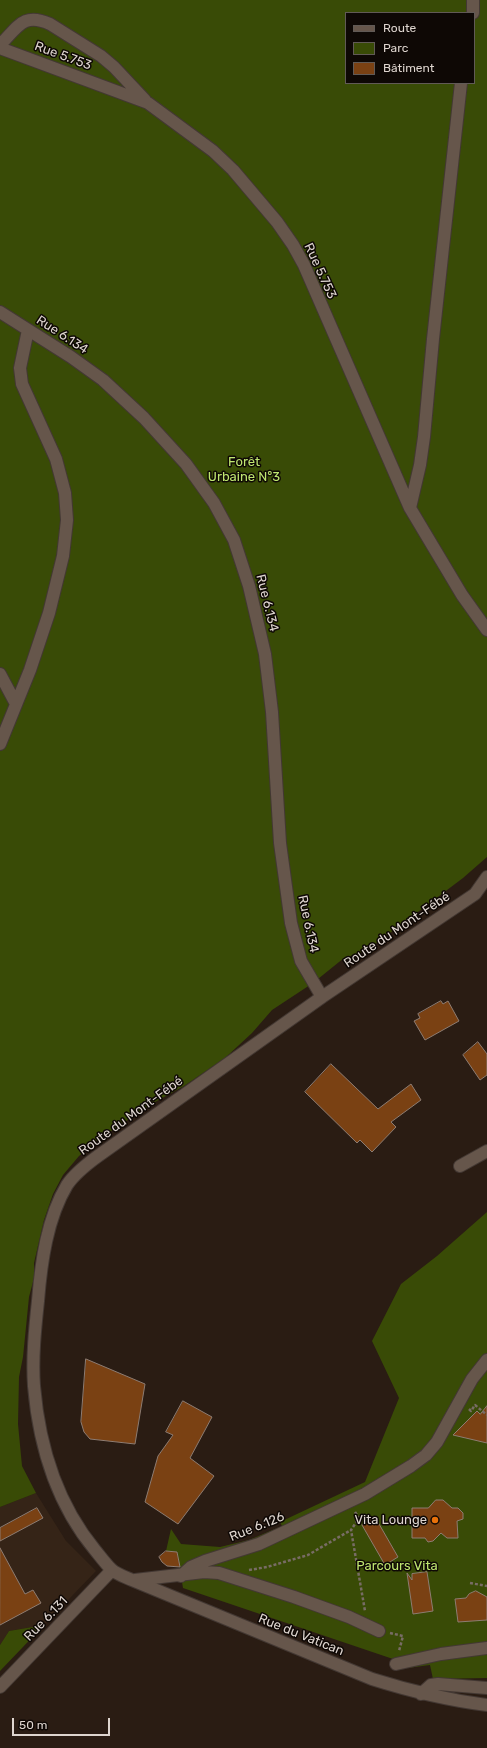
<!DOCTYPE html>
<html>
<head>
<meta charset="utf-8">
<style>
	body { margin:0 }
	#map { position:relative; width:487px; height:1748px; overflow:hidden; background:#2a1c13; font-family:Rubik,sans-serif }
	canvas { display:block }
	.legend { position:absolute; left:345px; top:12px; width:130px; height:72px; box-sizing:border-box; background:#0e0805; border:1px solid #615a56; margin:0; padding:5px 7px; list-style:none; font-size:12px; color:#ded5cf }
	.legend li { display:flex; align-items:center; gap:8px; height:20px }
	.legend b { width:20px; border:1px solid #615a56 }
	.scale { position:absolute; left:12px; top:1718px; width:98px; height:18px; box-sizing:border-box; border:2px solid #ded5cf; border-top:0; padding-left:5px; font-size:12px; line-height:14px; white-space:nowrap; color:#ded5cf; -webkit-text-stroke:3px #0e0805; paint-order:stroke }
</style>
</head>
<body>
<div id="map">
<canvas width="487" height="1748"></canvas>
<ul class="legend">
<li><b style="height:5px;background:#66564b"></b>Route</li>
<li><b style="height:11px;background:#394b06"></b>Parc</li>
<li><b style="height:11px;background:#7a4113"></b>Bâtiment</li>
</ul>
<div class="scale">50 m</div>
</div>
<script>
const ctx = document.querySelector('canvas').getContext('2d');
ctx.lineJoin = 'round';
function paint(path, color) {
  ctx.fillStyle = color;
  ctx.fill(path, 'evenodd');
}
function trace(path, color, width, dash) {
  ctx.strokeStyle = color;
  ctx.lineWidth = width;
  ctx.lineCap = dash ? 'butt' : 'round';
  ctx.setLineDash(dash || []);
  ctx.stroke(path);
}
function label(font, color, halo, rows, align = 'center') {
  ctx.font = font + ' Rubik,sans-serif';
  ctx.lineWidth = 3;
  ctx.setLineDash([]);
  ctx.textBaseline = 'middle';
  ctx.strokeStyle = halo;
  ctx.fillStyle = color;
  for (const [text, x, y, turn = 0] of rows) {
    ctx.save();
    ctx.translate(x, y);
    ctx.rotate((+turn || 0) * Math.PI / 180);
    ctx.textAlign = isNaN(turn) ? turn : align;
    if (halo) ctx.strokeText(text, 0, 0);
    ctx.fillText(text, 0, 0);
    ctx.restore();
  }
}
paint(new Path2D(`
	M36,1493L66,1541L96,1571L44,1625L9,1631L0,1645V1507Z`), '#352417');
paint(new Path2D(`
	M0,0H487V857L463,878L366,951L344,958L313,983L272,1010L252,1033L225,1058L184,1086L155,1102L99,1139L79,1156L63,1175L53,1194L44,1220L34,1263V1278L29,1297L23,1357L19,1377L18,1424L22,1466L36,1493L0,1507ZM346,13H474V83H346Z
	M487,1212V1678L433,1679L430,1665L393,1670V1659L183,1588L177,1552L166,1551L171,1529L181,1544L220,1547L249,1540L282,1526L280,1522L365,1482L399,1398L372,1341L401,1284L437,1256Z
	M44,1625L0,1671V1645L9,1631Z`), '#394b06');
const building = new Path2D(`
	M441,1001L443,1004L448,1001L459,1021L425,1040L414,1021L420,1018L418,1014Z
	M478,1042L487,1054V1075L480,1080L463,1055Z
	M331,1064L378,1109L411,1084L421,1100L391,1122L396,1127L372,1152L360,1140L357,1143L305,1092Z
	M86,1359L145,1384L135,1444L90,1439L84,1432L81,1422Z
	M183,1401L212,1417L190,1458L214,1476L178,1524L145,1502L158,1456L173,1435L166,1432Z
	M487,1406V1443L453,1435L477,1411L480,1414Z
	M436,1500H443L452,1508H458L463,1513V1519L457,1521L458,1538H447L441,1533L433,1541L428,1542L425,1538H412V1508H428Z
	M37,1508L43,1518L0,1541V1528Z
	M375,1517L398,1557L385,1565L362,1525Z
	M0,1548L25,1594L33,1590L41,1603L0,1625Z
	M166,1551L177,1552L180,1567L167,1566L162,1562L159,1557Z
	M427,1572L433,1611L413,1614L407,1573L412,1580V1574Z
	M476,1591L487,1597V1620L458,1622L455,1599L466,1598L469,1594Z`);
paint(building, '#7a4113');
trace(building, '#8d7c72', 1);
const minor = new Path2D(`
	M473,13V0
	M0,45C18,27 23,12 50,24L101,56L114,67L145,100
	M0,48L148,103L213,151L233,170L277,222L293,245L304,265L410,508L462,595L487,630
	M0,312L71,357L103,380L144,418L186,464L214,503L234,540L249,586L265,654L272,712L280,843L291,923L301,961L322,997
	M410,508L420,465L424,437L433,339L461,83
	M0,674L16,704
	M0,744L30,670L49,613L63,556L67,520L65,493L56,459L22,384L20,368L28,330
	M487,877L475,894L322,997L98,1156C87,1164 75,1173 67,1185C47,1218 41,1263 38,1301C35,1329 32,1358 34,1386C39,1445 57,1504 95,1550C100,1556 105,1563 111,1569C116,1574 125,1577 132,1580L372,1679C410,1691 447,1700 487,1705
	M460,1166L487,1151
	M181,1576L191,1567L205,1561L259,1544L365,1494L411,1466L426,1455L437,1442L472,1379L487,1360
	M135,1580L204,1572L219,1573L294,1597L349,1617L379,1631
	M396,1664L441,1654L487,1648
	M0,1687L112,1570
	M421,1694L431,1685L438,1684L487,1688`);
trace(minor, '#433833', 14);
trace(new Path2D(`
	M469,1409L471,1411L475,1405L487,1415
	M355,1512L359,1518L351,1530L365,1611
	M249,1570L267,1567L308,1555L351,1530
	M470,1583L487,1586
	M390,1633L403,1636L399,1651`), '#786c65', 2.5, [3, 2]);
trace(minor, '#66564b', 12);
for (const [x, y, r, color] of [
	[435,1520,4,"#e8710a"]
]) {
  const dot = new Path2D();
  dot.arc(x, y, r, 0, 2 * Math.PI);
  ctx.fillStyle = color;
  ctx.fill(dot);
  trace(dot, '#0e0805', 1.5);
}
label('13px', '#ded5cf', '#0e0805', [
	["Rue 5.753",63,56,20],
	["Rue 5.753",320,271,65],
	["Rue 6.134",62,335,33],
	["Rue 6.134",267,603,76],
	["Rue 6.134",308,924,78],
	["Route du Mont-Fébé",397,930,-34],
	["Route du Mont-Fébé",131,1116,-36],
	["Rue 6.126",257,1527,-22],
	["Rue 6.131",46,1619,-46],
	["Rue du Vatican",301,1635,22]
]);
label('13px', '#bfe670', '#0e0805', [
	["Forêt",244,462],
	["Urbaine N°3",244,477],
	["Parcours Vita",397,1566]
]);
label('13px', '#ded5cf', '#0e0805', [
	["Vita Lounge",427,1520]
], 'right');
</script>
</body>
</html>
